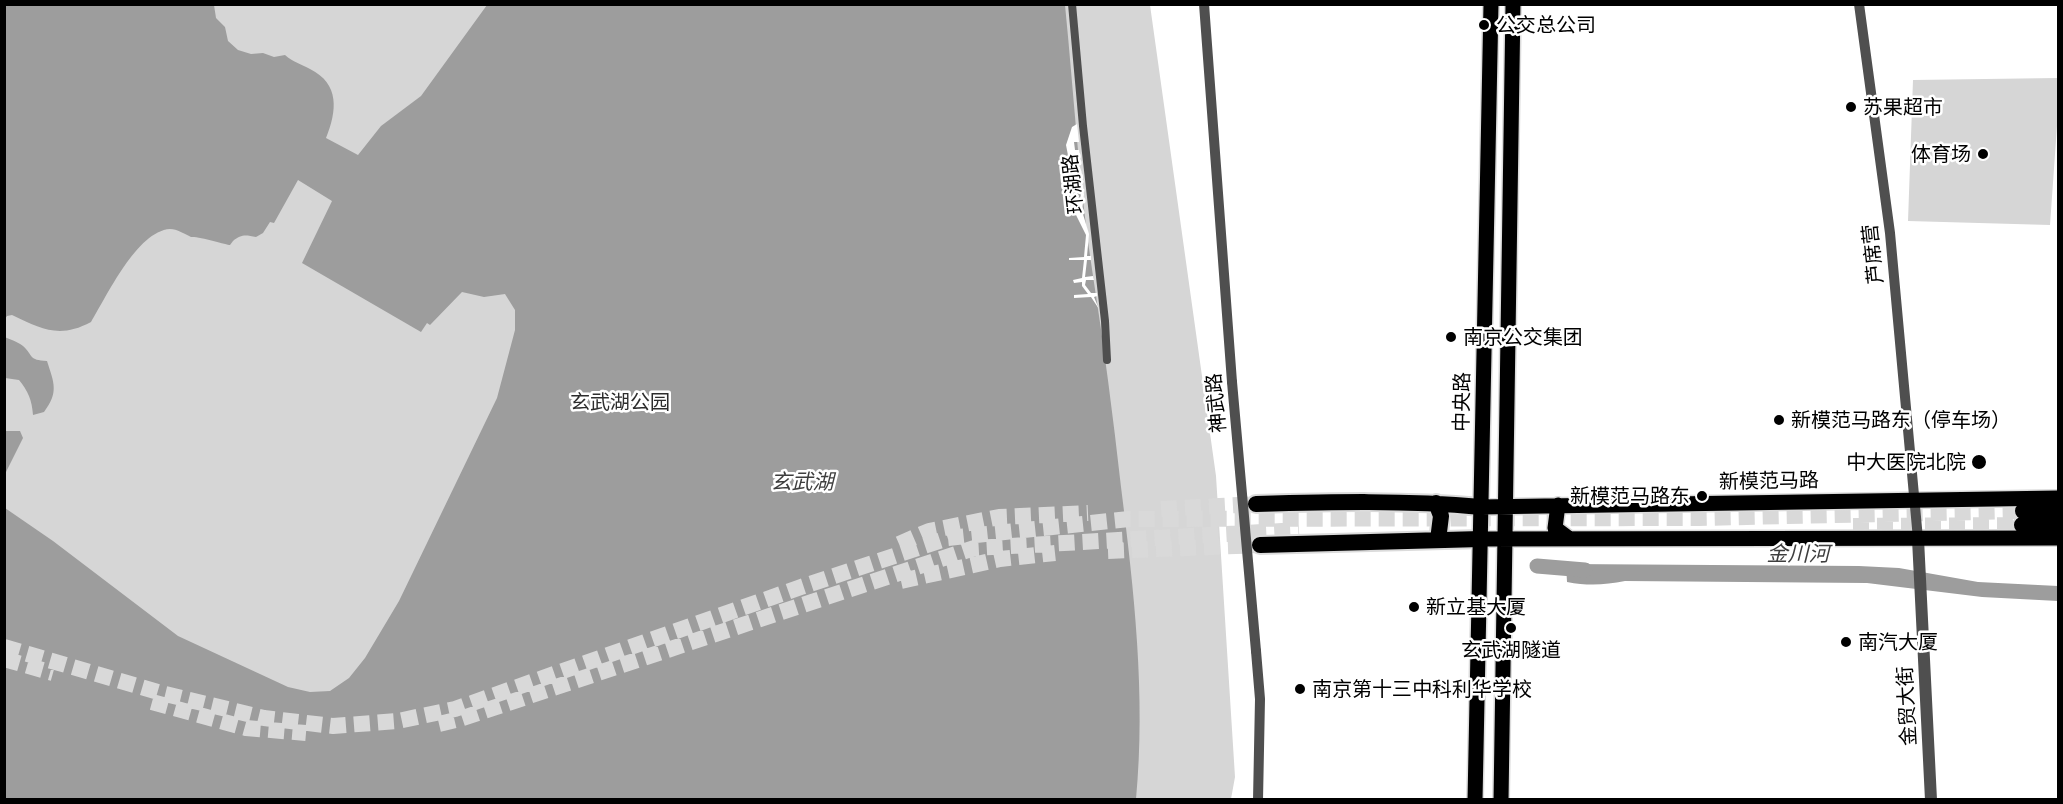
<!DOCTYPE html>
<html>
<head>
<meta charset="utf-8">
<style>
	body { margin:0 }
	#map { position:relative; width:2063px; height:804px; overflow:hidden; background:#fff; font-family:Ubuntu,sans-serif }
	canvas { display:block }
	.frame { position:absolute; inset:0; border:6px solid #000; pointer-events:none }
</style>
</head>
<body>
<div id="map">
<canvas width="2063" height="804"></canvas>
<div class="frame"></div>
</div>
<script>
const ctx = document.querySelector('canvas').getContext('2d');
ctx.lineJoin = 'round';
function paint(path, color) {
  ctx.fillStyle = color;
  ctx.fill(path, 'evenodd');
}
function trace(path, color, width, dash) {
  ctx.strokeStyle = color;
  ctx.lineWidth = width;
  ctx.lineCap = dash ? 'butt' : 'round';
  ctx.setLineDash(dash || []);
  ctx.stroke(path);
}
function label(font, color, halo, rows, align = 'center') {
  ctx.font = font + ' Ubuntu,"Noto Sans SC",sans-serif';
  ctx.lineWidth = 5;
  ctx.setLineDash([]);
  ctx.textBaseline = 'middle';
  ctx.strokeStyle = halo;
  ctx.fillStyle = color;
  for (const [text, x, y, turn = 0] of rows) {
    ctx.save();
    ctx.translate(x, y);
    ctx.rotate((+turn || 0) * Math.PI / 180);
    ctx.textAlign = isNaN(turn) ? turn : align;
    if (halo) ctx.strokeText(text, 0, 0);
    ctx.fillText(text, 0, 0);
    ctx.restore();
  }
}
paint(new Path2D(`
	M4,5H1150L1216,476L1235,777L1231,799H5Z
	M2057,78V126L2050,225L1908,221L1913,80Z`), '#d6d6d6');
paint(new Path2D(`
	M204,4L214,5L216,18L225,27L228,41L238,50L251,54L263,53L274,57L285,55C293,62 301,64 310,69C340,84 337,111 326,138L358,155L381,126L421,96L487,5H1065C1074,95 1079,186 1093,276C1104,346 1113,416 1121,487C1134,590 1146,696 1136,799H5V508L53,541L178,636L288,687L310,692L330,691L349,678L365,658L399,601L497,398L515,330V310L505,294L484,297L462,292L430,325L427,323L421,332L302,263L332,201L298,180L274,223L270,222L263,233L256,237C246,235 241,234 233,241C232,242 231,244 230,245C227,245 198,236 191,237C185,234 177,229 170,229C137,231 107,296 91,322C59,339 42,329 12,315L7,316L5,319V5Z
	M4,337C10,339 18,342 23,346C34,356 28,360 47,361C54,383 59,392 44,412L33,415C32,400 28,391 19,380L5,378Z
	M5,431H20L23,438L5,474Z
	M1566,564L1859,566L1899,568L1978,582L2058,586V601L1982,597L1867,583L1625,581C1605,585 1588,586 1567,582Z`), '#9d9d9d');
paint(new Path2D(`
	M1077,124L1079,142H1074L1075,150H1079L1080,158L1072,159L1074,174L1084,194L1082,211L1089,234L1087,256H1091V260H1087L1085,277L1093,276L1094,280H1086L1085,285L1091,293H1097V296L1094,297L1099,309L1091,297L1074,298V295L1088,294L1082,286V282L1074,283L1073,280L1082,278L1084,260H1069V258L1084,257L1086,235L1076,215L1077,203H1079L1081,194L1072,176L1066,145L1072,127Z`), '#fff');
trace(new Path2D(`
	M1537,566L1585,570`), '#9d9d9d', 15);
trace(new Path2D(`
	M1161,509L1256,504
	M1853,526L2022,525
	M899,544L929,531L999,517L1088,513
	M1108,551L1260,545
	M901,581L1000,559L1055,553
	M4,647L165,694L264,718L333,726L398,721L455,709L801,587L948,538L1129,519L1699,518L2023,511
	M4,659L53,673
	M152,702L246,728L306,733
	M439,724L460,719L974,548L1299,530`), '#d9d9d9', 16, [16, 8]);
const primary = new Path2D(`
	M1558,505L1555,528L1567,537
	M1481,507L2058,498
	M1481,539L2058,538
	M1475,800L1491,4
	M1501,800L1513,4`);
const trunk = new Path2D(`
	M1436,503L1441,516L1438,540
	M1256,504C1331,502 1406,500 1481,507
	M2023,511H2058
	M2022,525H2058
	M1260,545L1481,539`);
trace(primary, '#dbdbdb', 18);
trace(trunk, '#dbdbdb', 20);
trace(new Path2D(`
	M1072,4L1083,126L1105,321L1107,360`), '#4f4f4f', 8);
trace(new Path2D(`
	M1204,4L1232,382
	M1859,4L1890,233L1918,539
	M1256,651L1260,699L1258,800`), '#4f4f4f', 10);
trace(new Path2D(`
	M1918,539L1931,800`), '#4f4f4f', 12);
trace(primary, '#000', 15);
trace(trunk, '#000', 16);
trace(new Path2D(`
	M1232,382L1256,651`), '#4f4f4f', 10);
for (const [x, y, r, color] of [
	[1484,25,6,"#000"],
	[1851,107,6,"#000"],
	[1983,154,6,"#000"],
	[1451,337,6,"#000"],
	[1779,420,6,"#000"],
	[1979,462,8,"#000"],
	[1702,496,6,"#000"],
	[1414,607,6,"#000"],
	[1511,628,6,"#000"],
	[1846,642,6,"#000"],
	[1300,689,6,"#000"]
]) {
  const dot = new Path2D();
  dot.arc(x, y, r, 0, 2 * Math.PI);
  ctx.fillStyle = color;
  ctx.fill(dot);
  trace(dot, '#fff', 2);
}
label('20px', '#000', '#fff', [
	["公交总公司",1496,25],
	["苏果超市",1863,107],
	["体育场",1971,154,"right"],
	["南京公交集团",1463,337],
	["新模范马路东（停车场）",1791,420],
	["中大医院北院",1966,462,"right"],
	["新模范马路东",1690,496,"right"],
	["新立基大厦",1426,607],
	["南汽大厦",1858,642],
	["玄武湖隧道",1511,650,"center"],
	["南京第十三中科利华学校",1312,689]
], 'left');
label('20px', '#000', '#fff', [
	["环湖路",1073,184,-96],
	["芦席营",1873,254,-96],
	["中央路",1462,402,-89],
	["神武路",1216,403,-95],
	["新模范马路",1769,481,-1],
	["金贸大街",1907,706,-93]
]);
label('20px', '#2d2d2d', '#fff', [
	["玄武湖公园",620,402]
]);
label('italic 21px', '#3e3e3e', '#fff', [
	["玄武湖",802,482],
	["金川河",1798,554]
]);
</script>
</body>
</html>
